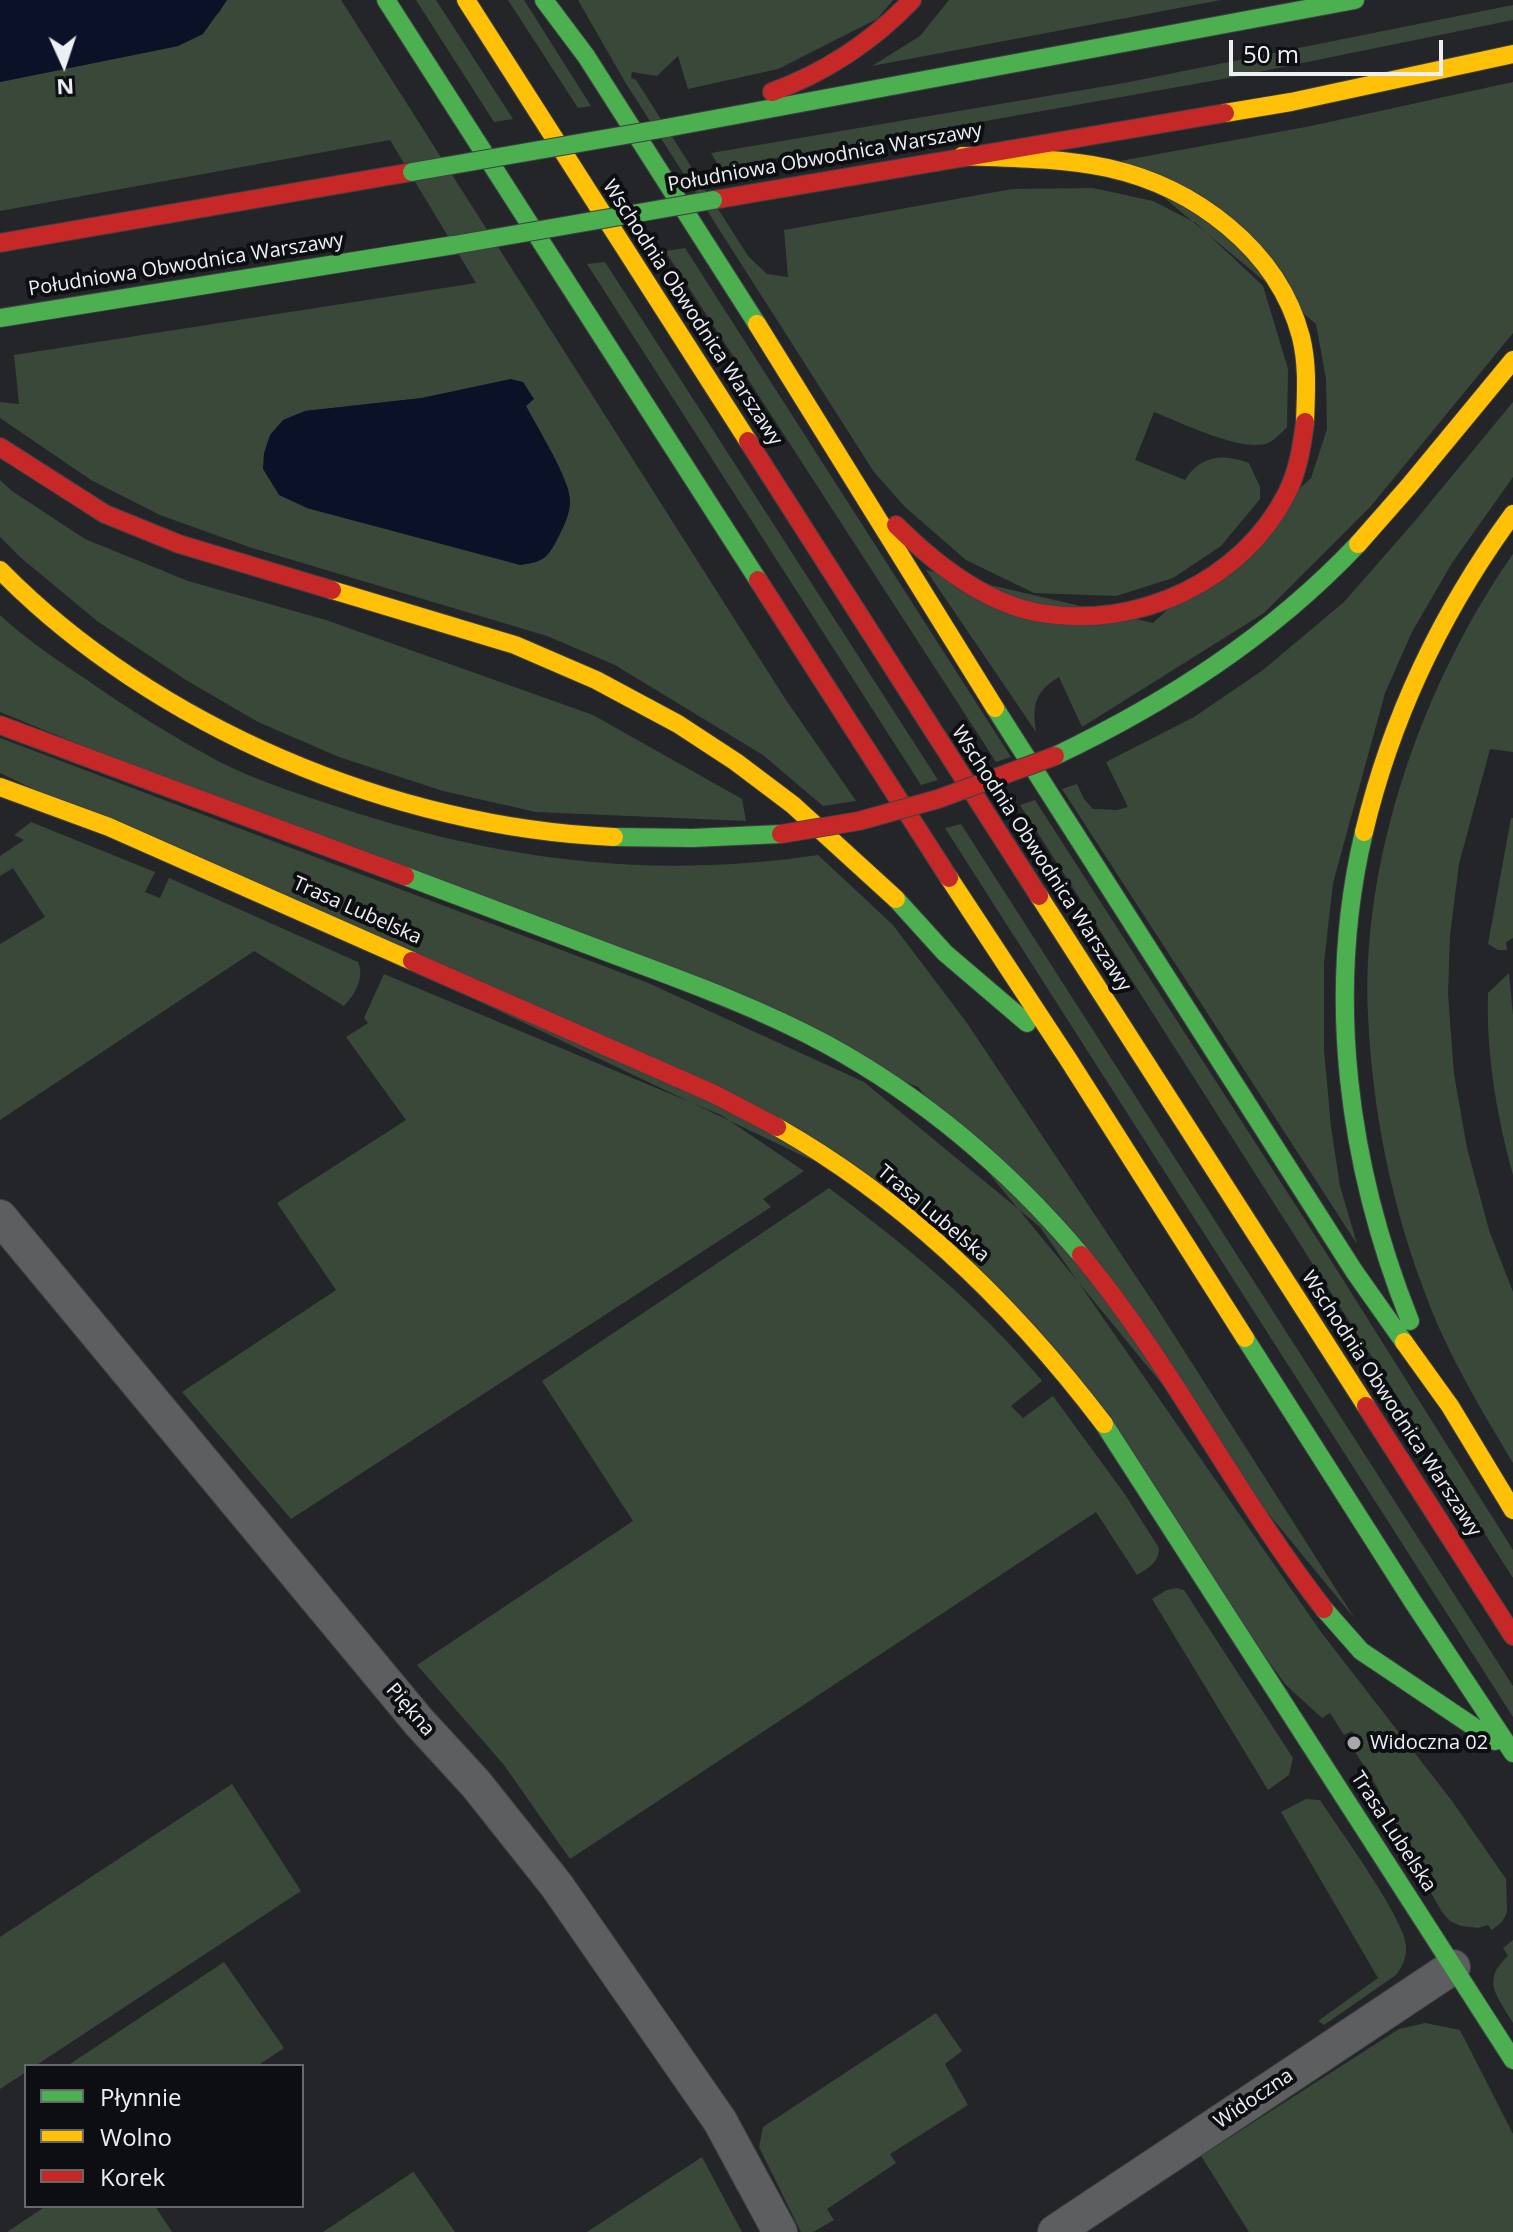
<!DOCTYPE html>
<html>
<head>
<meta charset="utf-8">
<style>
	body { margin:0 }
	#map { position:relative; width:1513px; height:2232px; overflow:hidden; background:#242529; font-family:"Open Sans",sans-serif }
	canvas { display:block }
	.legend { position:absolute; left:24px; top:2064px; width:280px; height:144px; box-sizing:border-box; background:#0c0e11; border:2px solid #66686c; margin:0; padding:10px 14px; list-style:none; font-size:24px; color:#edeff4 }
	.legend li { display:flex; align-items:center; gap:16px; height:40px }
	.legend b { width:40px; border:2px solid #66686c }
	.north { position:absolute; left:24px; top:24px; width:80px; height:80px; -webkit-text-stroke:6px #0c0e11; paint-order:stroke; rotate:177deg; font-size:22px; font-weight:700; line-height:32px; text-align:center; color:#edeff4 }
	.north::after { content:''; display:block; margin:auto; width:28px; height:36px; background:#edeff4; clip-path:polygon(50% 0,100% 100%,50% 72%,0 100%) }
	.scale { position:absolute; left:1229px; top:40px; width:214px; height:36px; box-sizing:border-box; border:4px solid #edeff4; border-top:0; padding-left:10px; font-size:24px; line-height:28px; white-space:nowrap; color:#edeff4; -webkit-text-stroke:6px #0c0e11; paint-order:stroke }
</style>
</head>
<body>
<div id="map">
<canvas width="1513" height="2232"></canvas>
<ul class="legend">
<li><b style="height:10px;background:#4caf50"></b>Płynnie</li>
<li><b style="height:10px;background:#ffc107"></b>Wolno</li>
<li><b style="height:10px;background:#c62828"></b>Korek</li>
</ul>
<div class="north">N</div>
<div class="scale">50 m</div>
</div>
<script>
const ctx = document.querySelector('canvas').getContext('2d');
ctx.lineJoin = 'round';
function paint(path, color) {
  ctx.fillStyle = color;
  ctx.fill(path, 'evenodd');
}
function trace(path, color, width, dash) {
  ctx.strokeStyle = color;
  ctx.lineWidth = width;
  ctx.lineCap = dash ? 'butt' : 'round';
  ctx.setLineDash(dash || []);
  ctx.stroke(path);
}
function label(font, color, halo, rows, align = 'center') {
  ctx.font = font + ' "Open Sans",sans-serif';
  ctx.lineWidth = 8;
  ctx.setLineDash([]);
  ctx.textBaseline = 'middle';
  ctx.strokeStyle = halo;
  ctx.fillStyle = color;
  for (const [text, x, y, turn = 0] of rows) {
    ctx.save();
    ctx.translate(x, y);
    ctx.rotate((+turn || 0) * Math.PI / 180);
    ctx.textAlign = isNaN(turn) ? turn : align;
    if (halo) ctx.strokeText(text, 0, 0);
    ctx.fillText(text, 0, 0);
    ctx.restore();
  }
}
paint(new Path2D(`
	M227,0H341L784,697L856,801L823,806L763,755L615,665L547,636L249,547L160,515L91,480L0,418V402L19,404L14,355L476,283L390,140L0,211V82L178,46L219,13ZM511,379L533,399L526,406L568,488L570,503L537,562L520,565L307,508L305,411L422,398Z
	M416,0H436L513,119L494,122Z
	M508,0H524L591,106L578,108Z
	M578,0H893L877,19L778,69L688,89L678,56L657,76L632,72L631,78L636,80L748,256L767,274L788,277L784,230L1012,189L1093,188L1153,201L1196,223L1263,286L1288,369L1287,427C1282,432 1275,440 1268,443C1242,453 1180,422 1154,412L1135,460L1185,480C1200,455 1224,453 1249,463L1260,487V499L1221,546L1173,578L1116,596L1034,593L966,560L905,507L874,472L625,82Z
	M949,0H1221L872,66L920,36Z
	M1513,5V20L1234,77L720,168L711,153L1124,83Z
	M1513,82V333L1371,506L1264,613L1082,727L1059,677C1035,691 1032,705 1036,732L926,570L1153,623L1311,478L1327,429L1326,379L1316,324L1120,161L1311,126Z
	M685,248L1011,757L996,762L665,251Z
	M605,262L938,780L921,785L587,264Z
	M1513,402V477L1452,563L1412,632L1385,693L1333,883L1324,963V1050L1331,1127L1340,1186L1357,1244L1062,789L1077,784L1084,799L1093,809L1117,810L1128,807L1106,762L1194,717L1263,670L1344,602L1414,522Z
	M0,480L12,491L85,539L188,581L326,620L593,715L742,799L746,821L536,812L443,791L339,757L258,722L186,680L97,621L20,557L0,537Z
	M1513,554V752L1490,749L1459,864L1450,935L1448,994L1454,1074L1467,1148L1489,1230L1513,1292V1463C1479,1406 1444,1348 1422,1285C1390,1198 1372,1107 1368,1014C1361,857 1424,681 1513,554Z
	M0,615C27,640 57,660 87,680C128,709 172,736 216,760C253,779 295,793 335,806C496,860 650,880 818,855L893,925L967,1023L1155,1305L1355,1619L918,1087L0,712Z
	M0,738L646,982L864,1082L1040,1227L1321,1632L1452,1801L1506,1879L1507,1912L1502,1922L1492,1930L1488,1925L1478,1928L1461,1926L1450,1921L1442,1912L1416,1867L1377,1787L1354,1750L1361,1745L1352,1731L1344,1735L1330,1713L1322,1718L1286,1685L944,1223L0,773Z
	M1035,800L1325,1251L1513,1550V1578L1020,805Z
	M1511,818H1513V938L1506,942L1507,950H1498L1488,944Z
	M31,822L155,872L145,892L160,898L169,878L358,962C365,977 355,994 344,1006L254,951L0,1120V944L45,917L13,868L0,876V856L24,840L14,835Z
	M961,824L1513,1686V1717L945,828Z
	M1509,973L1513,1015V1175C1497,1117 1486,1054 1488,993Z
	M384,974L721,1115L804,1171L763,1199L771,1207L291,1519L182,1392L336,1290L277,1203L406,1120L346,1037L368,1023L364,1018Z
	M829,1188C906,1246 980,1306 1042,1381L1011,1406L1023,1418L1053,1396L1124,1493L1159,1548C1159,1563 1148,1568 1137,1575L1096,1512L570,1859L504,1765L417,1665L633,1521L542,1381Z
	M1177,1588L1184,1590L1293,1758L1289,1775L1268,1790L1152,1599L1167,1590Z
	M232,1784L301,1891L35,2066H26V2072L0,2089V1937Z
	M1306,1799L1320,1800C1338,1828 1405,1919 1406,1946C1407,1957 1402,1967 1396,1975L1324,2025L1318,2021L1378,1978L1281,1812Z
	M1513,1940V2023C1498,1997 1480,1981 1508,1956L1503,1948Z
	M224,1962L284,2048L257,2066H67Z
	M936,2013L962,2051L945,2064L968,2105L890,2154L896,2163L827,2209L834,2220L813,2232H801L759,2147L763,2127Z
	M1425,2023L1460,2030L1513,2134V2232H1249L1201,2156L1399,2029Z
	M702,2157L742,2232H587Z
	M413,2171L455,2232H323L413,2172Z
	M46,2206H155L172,2232H7Z`), '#3a4839');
paint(new Path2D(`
	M0,0H227L203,34L178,46L0,82Z
	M511,379L523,382L534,399L526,406C537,427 572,482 570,503C570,514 563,528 558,538C547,559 544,561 521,565L307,508L279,495L263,469L264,453L270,435L283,420L305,411L422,398Z`), '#0b1127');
const street = new Path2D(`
	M0,1217L419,1722L476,1784L557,1886L720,2121L780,2232
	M1055,2232L1453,1967`);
const fast = new Path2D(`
	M386,0L758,580
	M544,0L586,56L757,324
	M666,128L1355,0
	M0,318L454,245
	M995,708L1354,1271L1404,1342
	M1055,756C1168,702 1271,636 1358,544
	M1364,832C1325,996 1348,1166 1410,1321
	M614,837L692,838L781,834
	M405,876C477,903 548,930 620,957C690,983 761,1009 826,1044C923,1097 1010,1171 1081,1255
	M896,899L945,953L1027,1023
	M1245,1338L1413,1602L1513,1753
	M1104,1424L1513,2060
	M1324,1609L1361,1651L1495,1741`);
const slow = new Path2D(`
	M466,0L748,441
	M1225,113L1291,102L1513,54
	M962,156C1011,158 1060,158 1108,168C1194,187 1278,249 1301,337C1308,365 1306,393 1305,422
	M757,324L995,708
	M1358,544L1409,486L1513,360
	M0,570C154,727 395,828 614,837
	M332,590L515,645L596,680L678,724L736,762L793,805L896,899
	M0,787L109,827L412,961
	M1364,832C1392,715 1442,611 1513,514
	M949,878L1068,1059L1245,1338
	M1039,896L1366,1406
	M777,1127C906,1200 1015,1307 1104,1424
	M1404,1342L1450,1406L1513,1510`);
const jam = new Path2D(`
	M772,92C826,72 872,42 912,0
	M713,200L1225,113
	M0,243L412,172
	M748,441L1039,896
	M0,447L105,514L179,544L332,590
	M896,525C935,564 984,603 1040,613C1137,630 1243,581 1287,493C1298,471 1302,446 1305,422
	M758,580L949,878
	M0,725L405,876
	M412,961L714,1094L777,1127
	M1081,1255C1173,1366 1236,1496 1324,1609
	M1366,1406L1513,1636`);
trace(street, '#3e4043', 36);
trace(fast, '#3e4043', 20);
trace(slow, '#3e4043', 20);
trace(jam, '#3e4043', 20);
trace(street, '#5d5e60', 34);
trace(fast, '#4caf50', 18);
trace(slow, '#ffc107', 18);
trace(jam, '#c62828', 18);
const fastBridge = new Path2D(`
	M412,172L666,128
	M454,245L713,200`);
const jamBridge = new Path2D(`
	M781,834L859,821L938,799L1055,756`);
trace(fastBridge, '#3e4043', 20, []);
trace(jamBridge, '#3e4043', 20, []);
trace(fastBridge, '#4caf50', 18);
trace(jamBridge, '#c62828', 18);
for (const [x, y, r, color] of [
	[1354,1743,8,"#a7a8ad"]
]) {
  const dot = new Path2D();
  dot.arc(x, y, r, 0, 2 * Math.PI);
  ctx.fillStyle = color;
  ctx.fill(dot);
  trace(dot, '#0c0e11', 3);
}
label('20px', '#edeff4', '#0c0e11', [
	["Południowa Obwodnica Warszawy",825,158,-10],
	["Południowa Obwodnica Warszawy",186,265,-9],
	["Wschodnia Obwodnica Warszawy",692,313,57],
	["Wschodnia Obwodnica Warszawy",1041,859,57],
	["Trasa Lubelska",357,911,24],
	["Trasa Lubelska",933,1214,40],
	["Wschodnia Obwodnica Warszawy",1391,1404,57],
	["Piękna",410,1710,49],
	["Trasa Lubelska",1393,1832,57],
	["Widoczna",1254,2099,-34]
]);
label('20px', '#edeff4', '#0c0e11', [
	["Widoczna 02",1370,1743]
], 'left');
</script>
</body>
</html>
